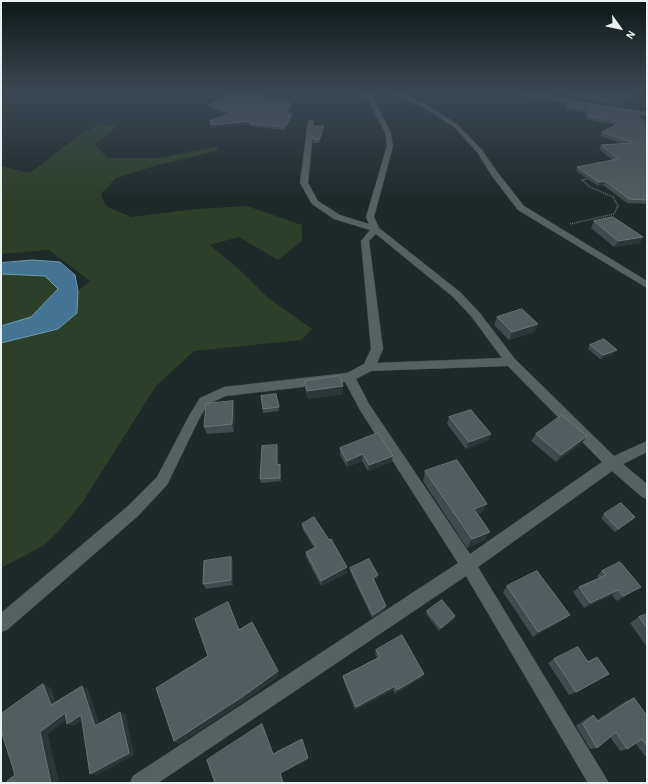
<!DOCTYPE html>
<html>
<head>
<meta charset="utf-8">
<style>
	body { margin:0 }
	#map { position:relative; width:648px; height:784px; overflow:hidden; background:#1c2a29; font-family:"Alegreya Sans",sans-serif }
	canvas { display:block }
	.frame { position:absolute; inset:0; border:2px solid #e8f1f0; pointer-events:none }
	.north { position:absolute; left:600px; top:8px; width:40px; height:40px; -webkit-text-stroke:3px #1c2a29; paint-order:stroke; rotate:123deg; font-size:11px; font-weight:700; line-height:16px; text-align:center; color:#e8f1f0 }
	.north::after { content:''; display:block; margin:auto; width:14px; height:18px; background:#e8f1f0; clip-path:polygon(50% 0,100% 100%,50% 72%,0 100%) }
</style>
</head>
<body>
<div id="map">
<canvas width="648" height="784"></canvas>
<div class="frame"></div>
<div class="north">N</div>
</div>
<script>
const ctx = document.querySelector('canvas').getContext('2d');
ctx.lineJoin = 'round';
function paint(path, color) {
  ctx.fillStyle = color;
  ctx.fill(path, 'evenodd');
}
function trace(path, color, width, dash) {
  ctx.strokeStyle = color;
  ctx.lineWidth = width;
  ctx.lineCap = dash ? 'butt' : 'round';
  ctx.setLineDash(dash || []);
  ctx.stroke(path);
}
paint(new Path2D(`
	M101,124L118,126L94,144L107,158H159L218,146L217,151L158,165L116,178L101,194L106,206L131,217L196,209L247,206L302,225V241L278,260L239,237L210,245L242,272L267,297L312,329L301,340L194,351L156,386L82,503L59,531L43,546L1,568V343L58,329L77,313L78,291L90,281L49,250L1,254V166L30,173L81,134Z
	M1,274L45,276L58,289L31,318L1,326Z`), '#2a4028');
const water = new Path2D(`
	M33,260L60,262L75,275L78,291L77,313L58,329L1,343V326L31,317L58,289L45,276L1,274V263Z`);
paint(water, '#447494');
trace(water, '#759ab0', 1);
const street = new Path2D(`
	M365,93H371L391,133L393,146L374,217L379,228L460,292L479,312L515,359L614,456L647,441V452L623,464L647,484V499L642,497L612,471L478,567L609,783H588L466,576L158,783H130L133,776L458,563L360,410L345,382L226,396L208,404L199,419L167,485L138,516L7,630L1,632V613L128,506L157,477L190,414L200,398L224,387L347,373L364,364L371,349L361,241L370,230L334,219L312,204L300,183L308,121L311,119L314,121L308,183L318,201L340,215L369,224L366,217L387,146L385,133ZM376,234L452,296L471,316L502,358L377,363L383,349L369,241ZM508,366L602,462L470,554L369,404L356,379L371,371Z
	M393,93H401L432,108L458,125L482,150L498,173L524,206L647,281V288L518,210L492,176L477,152L454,127L428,110Z
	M512,93H528L647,112V116Z`);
trace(street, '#384443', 1);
trace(new Path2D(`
	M570,224L614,214L618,206L613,197L590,187L582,180L589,178`), '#616d6c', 1.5, [1, 1]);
paint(street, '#546362');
paint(new Path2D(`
	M571,93L628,94L627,97L620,106L570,98Z
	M569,101L647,124V204L627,203L603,185L598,186L576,171L577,167L612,160L599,149L601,145L623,144L600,136L602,132L616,125L585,119L589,113L565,109Z
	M291,103L292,106L288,114L292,117L285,130L249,126V124L211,128L210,121L229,114L209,108V105Z
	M324,130L319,143H313V139Z
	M594,221L640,243L614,247L591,228Z
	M497,317L538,324L534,332L509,340L494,325Z
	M590,345L614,354L600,359L588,349Z
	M305,381L343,386V394L308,399L305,388Z
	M276,394L279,411L263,413L261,396Z
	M235,409L234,432L207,434L204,427Z
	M449,417L491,434L488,440L466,449L447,424Z
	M536,434L582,443L556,462L531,441Z
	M277,448V465L280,468L281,481L261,483L260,479Z
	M340,448L393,456L391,462L368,471L362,461L347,467L340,455Z
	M425,471L482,513L478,514L485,540L467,548L423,481Z
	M604,514L635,517L632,521L615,532L601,518Z
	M302,524L347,573L321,586L306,557V552L314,548L303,530Z
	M231,557L233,563V585L206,589L203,584Z
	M350,568L378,575V578L374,580L386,609L372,618L350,571Z
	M602,571L641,587L634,591L617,601L612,595L584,608L573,592L579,587L599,578L597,576Z
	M507,586L570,615L563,620L533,637L503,592Z
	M427,611L454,619L439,631L426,614Z
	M647,614V647L630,623L639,617Z
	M376,650L424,674L421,678L395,694L393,690L355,710L343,679V676L377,658L375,654Z
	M554,659L588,662L576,692L569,695L548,663Z
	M634,698L647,716V756H645L636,744L627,749L620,751L610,737L597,748L590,749L576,726L587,718L593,715L597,720L626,701Z`), '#3f4c4f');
paint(new Path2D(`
	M628,94L627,97L620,106L621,103Z
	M291,103L292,106L286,117V113Z
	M292,114V117L285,130V127Z
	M250,121L249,124L211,128V125Z
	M324,126V130L319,143V140Z
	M605,181L603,185L598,186L599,182Z
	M643,237L640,243L614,247L618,241Z
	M538,324L534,332L509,340L512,332Z
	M617,350L614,354L600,359L603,355Z
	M343,386V394L308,399L307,391Z
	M233,401L235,409L234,432L232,424Z
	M491,434L488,440L466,449L469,442Z
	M587,436L582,443L556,462L561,455Z
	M363,454L362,461L347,467V461Z
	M393,456L391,462L368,471L369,465Z
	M487,504L482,513L470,518L474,509Z
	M635,517L632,521L615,532L618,529Z
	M490,532L485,540L467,548L472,539Z
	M231,557L233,563V585L231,580Z
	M347,567V573L321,586V581Z
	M378,575V578L372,581L373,578Z
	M641,587L634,591L617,601L623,596Z
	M618,590L612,595L584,608L590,603Z
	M386,606V609L372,618L373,615Z
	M570,615L563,620L533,637L538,632Z
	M455,616L454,619L439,631L441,628Z
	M278,671L279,676L245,701L179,744L174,741Z
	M424,674L421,678L395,694L397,690Z
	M43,684L51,688L58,708L51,705Z
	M82,686L88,689L101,728L95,726Z
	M395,686L393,690L355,710L356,707Z
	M120,712L126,714L134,755L97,775L90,774Z
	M65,713L71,716L48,734L59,783H51L40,732Z
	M81,715L87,717L74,726L67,724Z
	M308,758V760L281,774L284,783H283L280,773Z`), '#293739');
const building = new Path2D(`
	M234,93H246L291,103L286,113L292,114L285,127L249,123L250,121L211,125L210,121L233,112L209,105Z
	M571,93H626L628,94L621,103L571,95Z
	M569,101L632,111L647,124V200L629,199L605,181L599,182L577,167L618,159L601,145L633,143L602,132L622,122L587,116L591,109L567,105Z
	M315,126H324L319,140L313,139Z
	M613,217L643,237L618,241L594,221Z
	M522,309L538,324L512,332L497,317Z
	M604,339L617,350L603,355L590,345Z
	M340,376L343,386L307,391L305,381Z
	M276,394L279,407L263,409L261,396Z
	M233,401L232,424L204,427L206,404Z
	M471,410L491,434L469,442L449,417Z
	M562,415L587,436L561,455L536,434Z
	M378,433L393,456L369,465L363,454L347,461L340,448Z
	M277,445V465L280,464V478L260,479L262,446Z
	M457,460L487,504L474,509L490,532L472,539L425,471Z
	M621,503L635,517L618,529L604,514Z
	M314,517L329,540L331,539L347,567L321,581L306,552L316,547L302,524Z
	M231,557V580L203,584L204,561Z
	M369,559L378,575L373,578L386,606L373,615L350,568Z
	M620,562L641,587L623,596L618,590L590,603L579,587L606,575L602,571Z
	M537,571L570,615L538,632L507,586Z
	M442,600L455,616L441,628L427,611Z
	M228,602L239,630L252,622L278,671L242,697L174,741L156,688L208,656L195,619Z
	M647,614V628L639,617Z
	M402,635L424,674L397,690L395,686L356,707L343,676L380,657L376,650Z
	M578,647L588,662L597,657L609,674L576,692L554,659Z
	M43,684L51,705L82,686L95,726L120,712L129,753L90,774L81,715L67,724L65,713L40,732L51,783H7V781L15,775L1,730V714Z
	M634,698L647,716V746L642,739L627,749L616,732L597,748L583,724L593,715L598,721Z
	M262,724L273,754L302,739L308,758L280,773L283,783H215L207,760Z`);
paint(building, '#515e60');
trace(building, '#697577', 1);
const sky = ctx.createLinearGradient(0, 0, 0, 203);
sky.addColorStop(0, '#0f1717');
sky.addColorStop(0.46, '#3a4a54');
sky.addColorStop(1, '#3a4a5400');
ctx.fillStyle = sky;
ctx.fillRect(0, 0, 648, 203);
</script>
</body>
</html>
